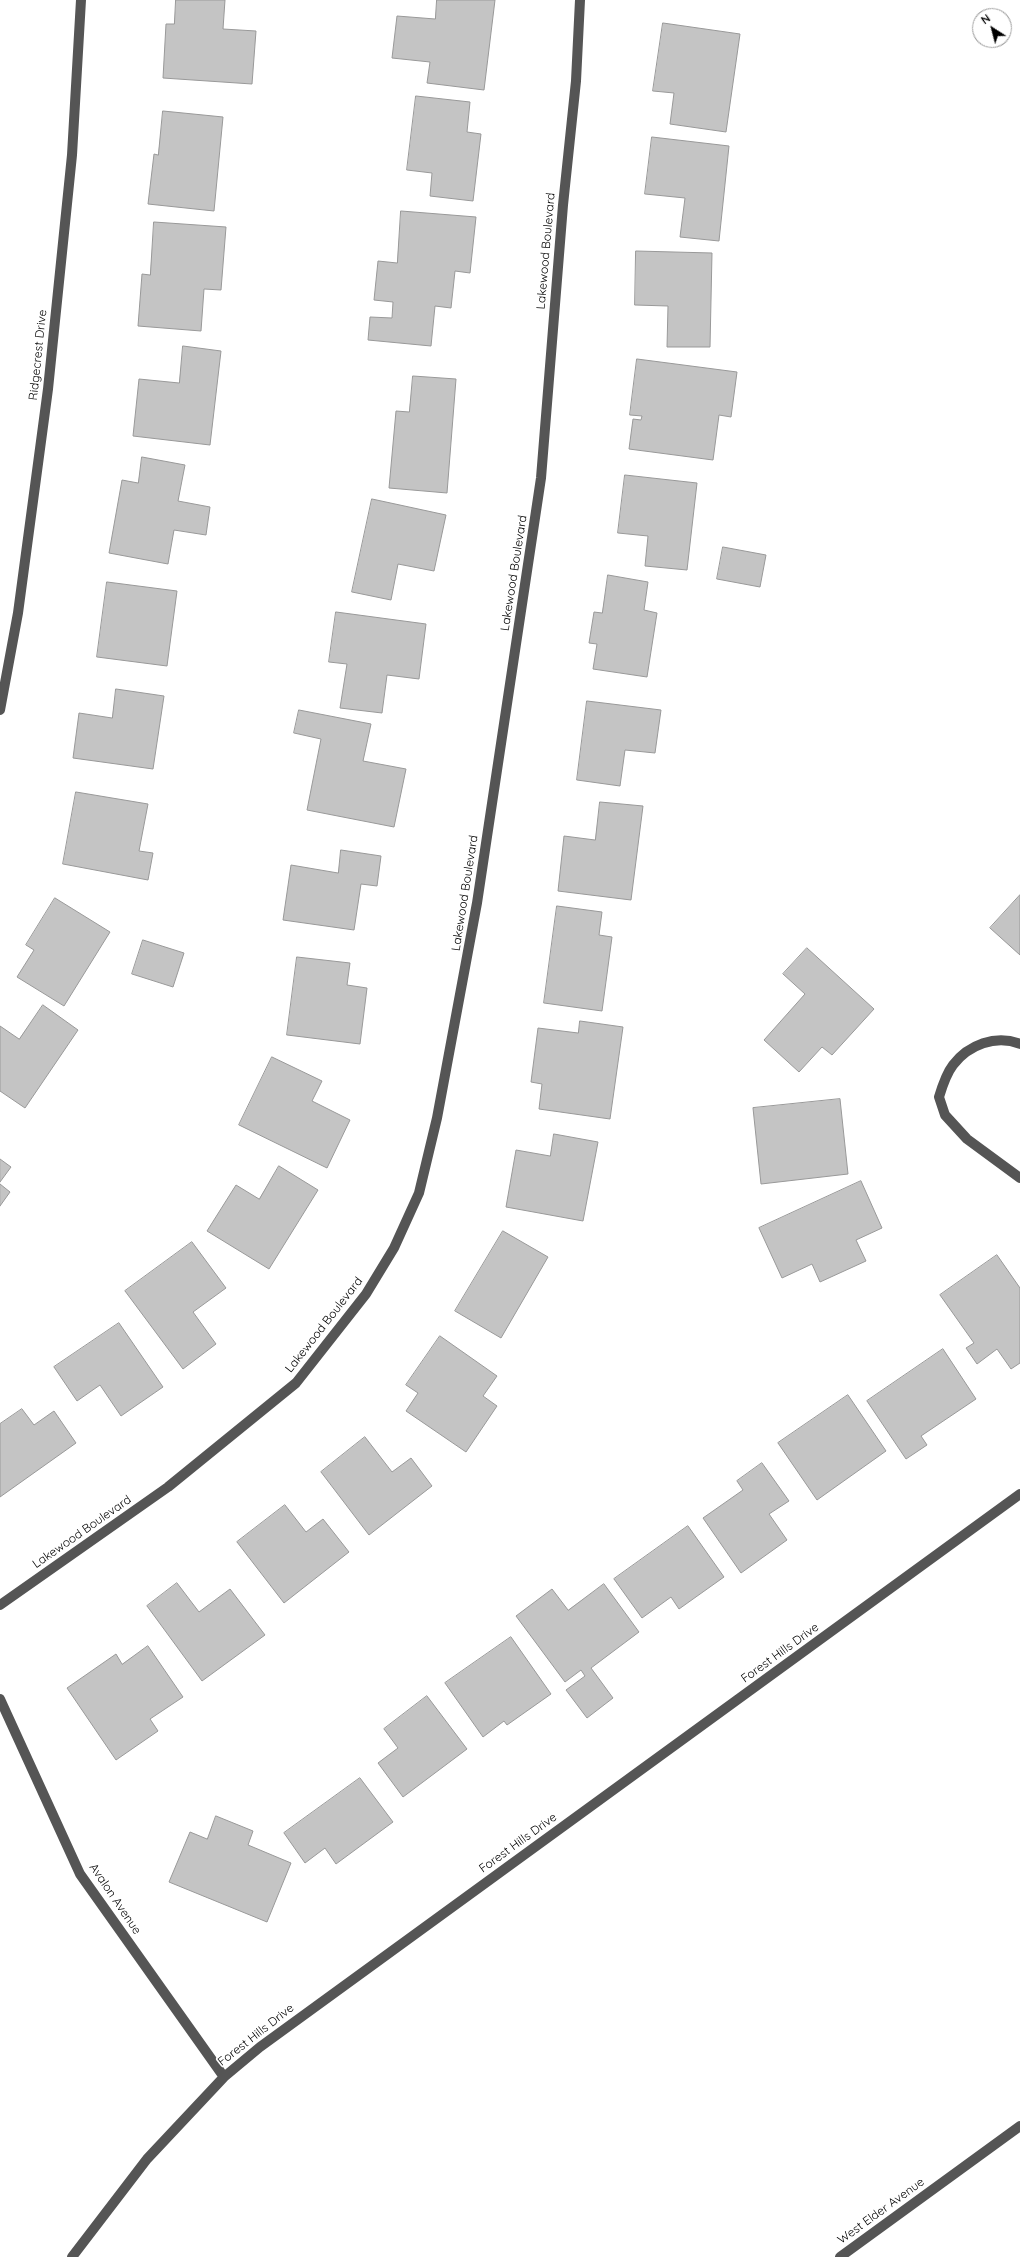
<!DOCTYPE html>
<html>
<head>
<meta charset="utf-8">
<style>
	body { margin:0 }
	#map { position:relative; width:1020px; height:2257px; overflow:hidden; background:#fff; font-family:Quicksand,sans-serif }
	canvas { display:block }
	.north { position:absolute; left:972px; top:8px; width:40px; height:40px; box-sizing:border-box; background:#fff; border:1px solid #999; border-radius:50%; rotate:324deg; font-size:11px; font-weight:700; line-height:16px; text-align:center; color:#000 }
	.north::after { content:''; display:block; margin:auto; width:14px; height:18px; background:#000; clip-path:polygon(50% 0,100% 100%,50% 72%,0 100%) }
</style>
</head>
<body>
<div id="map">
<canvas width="1020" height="2257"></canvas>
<div class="north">N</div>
</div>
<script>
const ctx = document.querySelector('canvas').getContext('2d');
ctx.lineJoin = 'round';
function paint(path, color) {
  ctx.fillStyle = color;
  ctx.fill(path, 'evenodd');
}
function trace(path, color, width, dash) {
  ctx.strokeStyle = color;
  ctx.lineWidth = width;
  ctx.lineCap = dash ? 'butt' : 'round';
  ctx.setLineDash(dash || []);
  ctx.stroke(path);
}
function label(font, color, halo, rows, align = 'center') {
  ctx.font = font + ' Quicksand,sans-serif';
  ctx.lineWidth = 3.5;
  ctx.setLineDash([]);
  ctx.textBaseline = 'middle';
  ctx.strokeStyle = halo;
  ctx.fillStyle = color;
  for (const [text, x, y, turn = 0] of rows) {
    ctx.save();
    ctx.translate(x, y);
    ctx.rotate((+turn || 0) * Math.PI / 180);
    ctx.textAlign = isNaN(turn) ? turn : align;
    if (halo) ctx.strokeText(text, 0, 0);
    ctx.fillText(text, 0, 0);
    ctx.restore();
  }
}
const building = new Path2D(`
	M176,0H225L223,29L256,31L252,84L163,78L166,24H174Z
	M437,0H495L484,90L427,83L430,62L392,58L397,16L435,19Z
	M663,23L740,34L726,132L670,124L674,93L653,91Z
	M416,96L470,102L467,132L481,134L473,201L430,196L432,173L407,170Z
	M163,111L223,117L214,211L148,204L154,154L158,155Z
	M652,137L729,146L719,241L680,237L685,198L645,194Z
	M401,211L476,217L470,273L455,271L451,308L435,306L431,346L368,340L370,317L392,318L393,302L374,300L378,261L397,263Z
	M154,222L226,227L221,290L204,289L201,331L138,326L142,274L150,275Z
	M636,251L712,253L710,347H667L668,306L635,305Z
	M183,346L221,351L210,445L133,436L139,379L179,383Z
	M637,359L737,372L731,417L719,415L713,460L629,449L633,419L641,420L642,416L630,415Z
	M413,376L456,379L447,493L389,488L396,411L409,412Z
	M142,457L185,465L178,501L210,507L206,535L174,530L168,564L109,553L122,480L138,483Z
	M625,475L697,483L687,570L645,566L648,536L618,533Z
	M372,499L446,515L434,571L398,564L391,600L352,592Z
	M723,547L766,555L760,587L717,579Z
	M608,575L648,582L644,610L657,613L647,677L593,669L597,644L589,643L594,612L602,613Z
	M107,582L177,591L167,666L97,657Z
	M336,612L426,624L419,679L387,675L382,713L340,708L347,664L329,662Z
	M116,689L164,696L153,769L73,758L79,713L112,718Z
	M587,701L661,710L655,753L625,750L620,786L577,780Z
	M299,710L371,724L363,761L406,769L394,827L307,810L321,739L294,733Z
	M76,792L148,804L139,851L153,853L148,880L63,864Z
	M600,802L643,806L631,900L558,891L564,836L595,840Z
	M341,850L381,856L377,886L361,884L354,930L283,920L291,865L338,873Z
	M1020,895V955L990,928Z
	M55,898L110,932L64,1006L17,977L34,950L26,945Z
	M557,906L602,912L599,935L612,937L602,1011L544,1003Z
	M143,940L184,953L173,987L132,974Z
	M807,948L874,1009L832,1055L822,1047L799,1072L764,1040L805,994L783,974Z
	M297,957L350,963L347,985L367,988L360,1044L287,1035Z
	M43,1005L78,1030L25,1108L0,1091V1026L19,1039Z
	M580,1021L623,1027L610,1119L539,1109L542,1084L531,1082L538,1028L578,1033Z
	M272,1057L322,1081L312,1101L350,1120L327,1168L239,1125Z
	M840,1099L848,1174L761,1184L753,1108Z
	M554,1134L598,1142L583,1221L506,1207L516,1150L550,1156Z
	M0,1159L11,1167L0,1182Z
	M279,1166L318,1190L269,1269L207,1231L236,1185L259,1199Z
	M861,1181L882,1228L856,1240L866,1261L820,1282L812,1264L782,1278L759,1228Z
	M0,1184L10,1192L0,1206Z
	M503,1231L548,1257L501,1338L455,1311Z
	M192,1242L226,1288L193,1312L216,1344L183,1369L125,1291Z
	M997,1255L1020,1288V1363L1011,1369L997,1349L977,1364L966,1348L974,1343L940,1295Z
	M119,1323L163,1387L121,1416L100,1385L77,1401L54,1367Z
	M440,1336L497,1376L483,1396L497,1406L466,1452L406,1411L418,1393L406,1385Z
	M943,1349L976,1399L921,1436L927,1445L906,1459L867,1401Z
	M848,1395L886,1451L817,1500L778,1443Z
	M22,1409L34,1425L54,1411L76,1443L0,1497V1424Z
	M365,1437L392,1472L411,1458L432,1486L369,1535L321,1472Z
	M762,1463L789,1501L769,1514L787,1540L741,1573L703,1518L743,1490L737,1481Z
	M285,1505L306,1532L323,1519L349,1552L284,1603L237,1542Z
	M688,1526L724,1577L679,1609L671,1597L642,1618L614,1579Z
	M177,1583L199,1612L230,1589L265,1635L202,1681L147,1606Z
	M604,1584L639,1632L591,1668L613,1698L587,1718L566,1690L585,1676L581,1670L565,1682L516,1616L552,1589L568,1610Z
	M511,1637L551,1694L507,1725L504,1721L483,1737L445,1683Z
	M148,1646L183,1697L150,1719L158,1731L116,1760L67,1688L116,1654L122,1664Z
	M427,1696L467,1749L403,1797L378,1763L398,1748L384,1729Z
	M360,1778L393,1822L336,1864L325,1848L305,1863L284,1833Z
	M216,1816L253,1831L248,1845L291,1863L267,1922L169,1882L190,1832L207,1839Z`);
paint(building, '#c4c4c4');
trace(building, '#999', 1);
trace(new Path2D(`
	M0,710L18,613L48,389L72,155L81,0
	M1020,1044C996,1034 968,1045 953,1065C946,1074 942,1087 939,1097L945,1115L967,1139L1020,1178
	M0,1605L168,1487L296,1383L366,1294L394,1248L419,1193L437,1118L477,903L541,478L563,205L576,81L580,0
	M0,1699L80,1874L224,2077
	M72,2257L147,2159L224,2077L260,2047L1020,1494
	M840,2257L1020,2126`), '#555', 10);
label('12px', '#000', '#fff', [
	["Lakewood Boulevard",546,251,-85],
	["Ridgecrest Drive",38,355,-84],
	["Lakewood Boulevard",514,573,-81],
	["Lakewood Boulevard",465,893,-81],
	["Lakewood Boulevard",324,1325,-52],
	["Lakewood Boulevard",82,1532,-35],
	["Forest Hills Drive",780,1653,-36],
	["Forest Hills Drive",518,1843,-36],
	["Avalon Avenue",115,1899,56],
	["Forest Hills Drive",256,2035,-38],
	["West Elder Avenue",881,2211,-36]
]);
</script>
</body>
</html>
